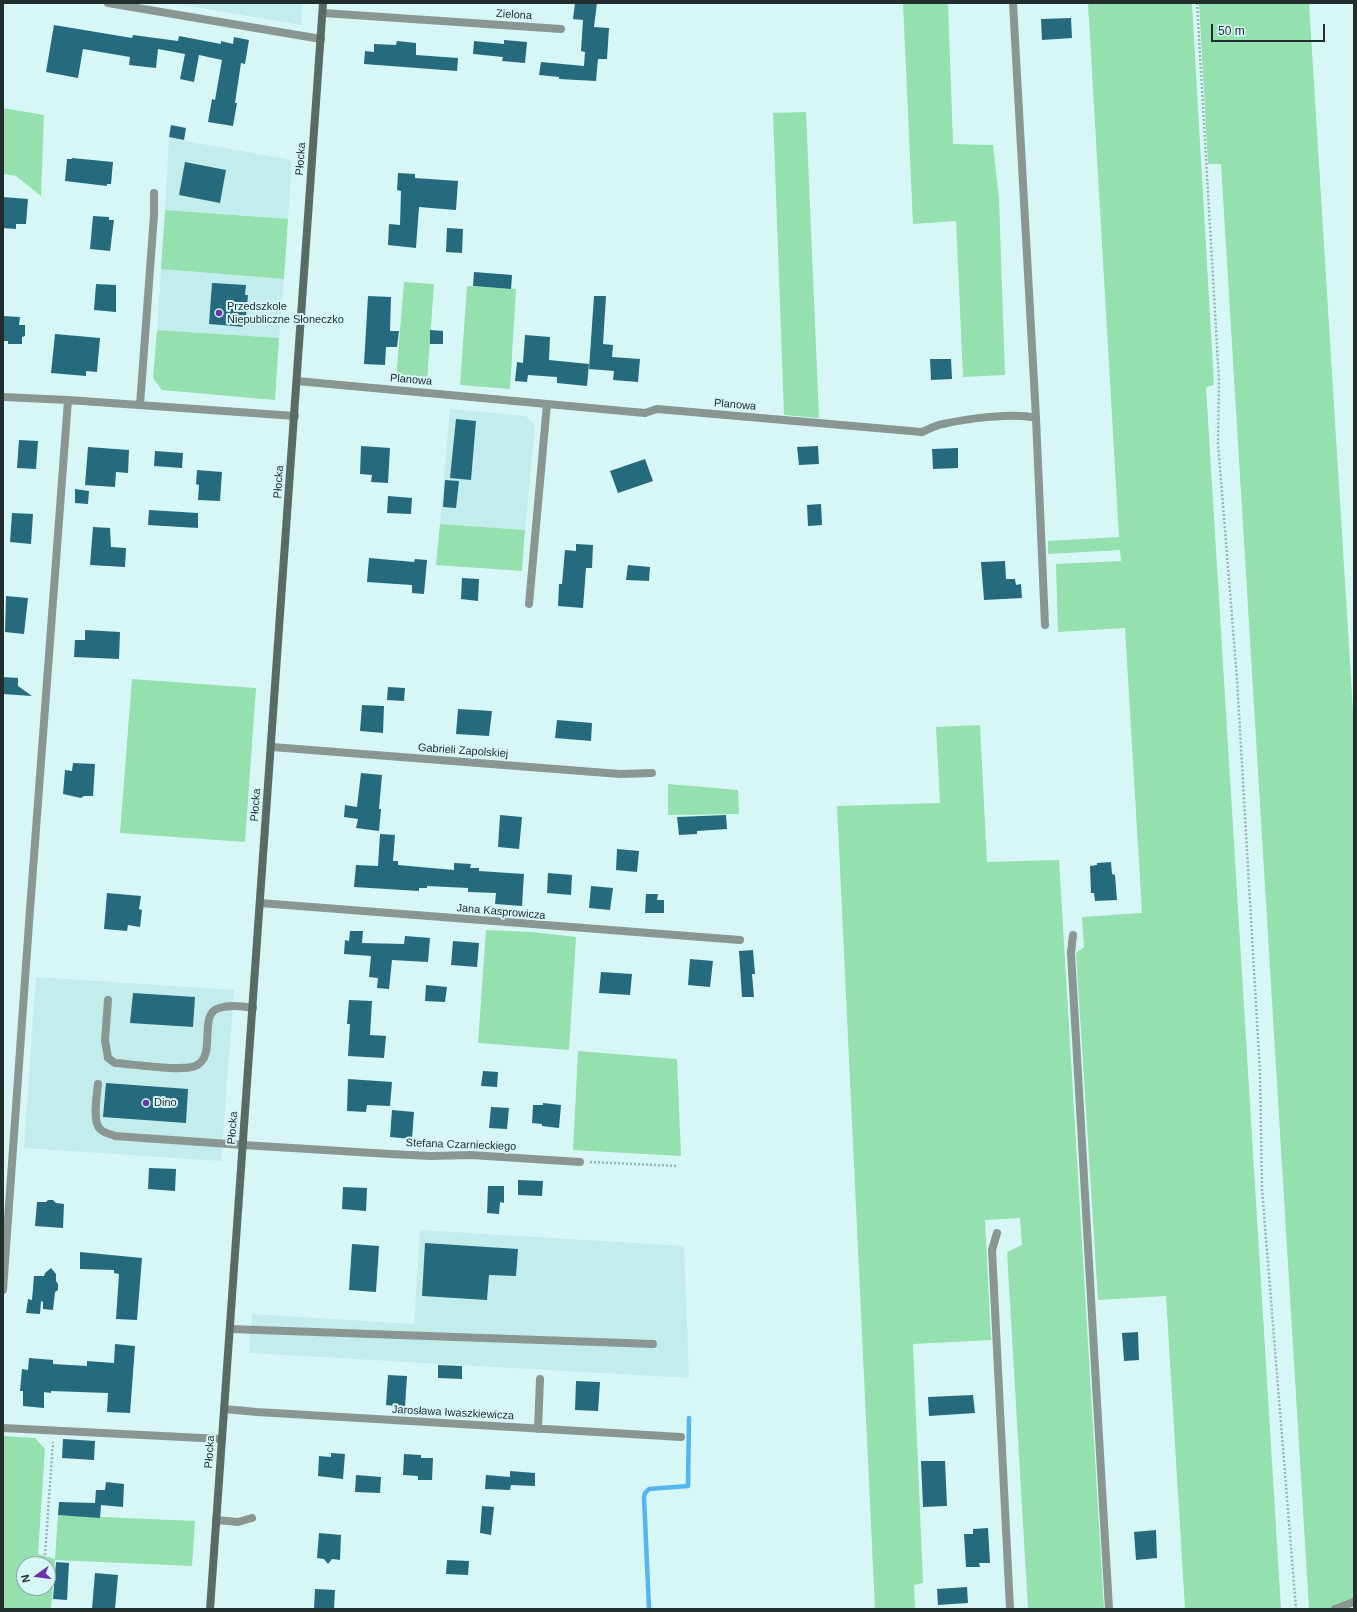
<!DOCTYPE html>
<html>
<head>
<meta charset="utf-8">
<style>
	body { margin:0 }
	#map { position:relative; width:1357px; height:1612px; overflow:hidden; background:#d7f7f7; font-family:Arial,sans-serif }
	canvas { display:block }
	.frame { position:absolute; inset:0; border:4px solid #222e2e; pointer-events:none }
	.north { position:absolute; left:16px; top:1556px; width:40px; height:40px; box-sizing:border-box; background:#d7f7f7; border:1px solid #8fa7a7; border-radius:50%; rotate:256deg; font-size:11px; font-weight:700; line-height:16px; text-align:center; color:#222e2e }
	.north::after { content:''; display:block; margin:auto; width:14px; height:18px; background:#6b33a9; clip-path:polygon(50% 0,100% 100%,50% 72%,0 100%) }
	.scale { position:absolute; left:1211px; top:24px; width:114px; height:18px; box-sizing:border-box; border:2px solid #222e2e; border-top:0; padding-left:5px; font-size:12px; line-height:14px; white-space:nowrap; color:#222e2e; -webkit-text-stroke:3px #d7f7f7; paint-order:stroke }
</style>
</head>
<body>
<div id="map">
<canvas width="1357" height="1612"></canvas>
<div class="frame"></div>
<div class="north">N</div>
<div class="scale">50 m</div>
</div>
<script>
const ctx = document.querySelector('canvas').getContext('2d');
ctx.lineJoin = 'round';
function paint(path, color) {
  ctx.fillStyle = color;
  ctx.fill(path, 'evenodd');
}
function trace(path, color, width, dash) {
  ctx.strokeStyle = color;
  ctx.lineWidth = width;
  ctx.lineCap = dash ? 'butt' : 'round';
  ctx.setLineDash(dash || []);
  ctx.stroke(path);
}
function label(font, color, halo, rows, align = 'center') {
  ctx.font = font + ' Arial,sans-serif';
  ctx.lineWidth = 4;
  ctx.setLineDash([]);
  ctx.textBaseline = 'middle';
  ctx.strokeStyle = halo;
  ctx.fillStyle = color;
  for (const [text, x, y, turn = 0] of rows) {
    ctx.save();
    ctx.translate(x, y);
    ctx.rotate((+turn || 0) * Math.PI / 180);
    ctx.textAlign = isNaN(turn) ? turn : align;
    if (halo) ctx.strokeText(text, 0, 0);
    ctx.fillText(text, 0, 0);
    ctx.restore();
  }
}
paint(new Path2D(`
	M172,3H302L301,25Z
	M169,138L292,160L288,219L165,210Z
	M161,269L284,279L279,338L157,330Z
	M450,409L526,416L535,425L525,530L440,524Z
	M36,977L234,990L221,1161L24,1148Z
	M420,1230L684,1246L689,1378L249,1353L252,1314L414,1324Z`), '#c3ecec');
paint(new Path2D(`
	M903,3H948L953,144L993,145L999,199L1005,375L963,377L956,221L913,224Z
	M1088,3H1192L1214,385L1206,387L1281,1609H1185L1166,1296L1098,1300L1076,953L1084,947L1082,917L1142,913L1125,628L1058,632L1056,564L1121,561L1120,550L1048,554V541L1119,537Z
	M1199,3H1309L1354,727V1599L1329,1609H1309L1221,164H1208Z
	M3,108L44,115L41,196L16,176L3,174Z
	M806,112L819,418L784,415L773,113Z
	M165,210L288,219L284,279L161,269Z
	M404,282L434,284L427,382L396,379Z
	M467,286L516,289L510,389L460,385Z
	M157,330L279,338L275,400L162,390L153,378Z
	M440,524L525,530L522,571L436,565Z
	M132,679L256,688L245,842L120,833Z
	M980,725L987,862L1059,860L1104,1609H1028L1007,1252L1022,1245L1020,1218L985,1220L991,1340L913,1344L923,1583L914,1585L915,1609H875L837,806L940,803L936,727Z
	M668,784L738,790L739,814L668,815Z
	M486,930L532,932L576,937L569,1050L478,1043Z
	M578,1051L677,1059L681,1156L573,1150Z
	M3,1436L35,1438L45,1449L38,1554L55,1559L58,1515L195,1521L192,1566L55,1560L51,1609H3ZM24,1564H48V1588H24Z`), '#95e0af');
trace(new Path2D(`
	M649,1609L644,1497L645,1493L649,1489L688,1486L689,1418`), '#56b4ef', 4.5);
paint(new Path2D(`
	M575,3H597L594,27L609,28L607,59H598L596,81L559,79V77L539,75L541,62L584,66L585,52L581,51L583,20L573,19Z
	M1071,18L1072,38L1042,40L1041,19Z
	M54,25L132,38L133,35L178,41L179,36L221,44V41L233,44L234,37L249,40L245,64L241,63L235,103H237L233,126L208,122L212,99L215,100L222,60L199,55L194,82L180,79L185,54L158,49L156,68L129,65L130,57L83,49L78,78L46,72Z
	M504,40L527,42L525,63L502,61L503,57L473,54L474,41L504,44Z
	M397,41L416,43V55L458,58L457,71L364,64L365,51L374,52V44L396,45Z
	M171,125L186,128L184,140L169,137Z
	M72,158L113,162L111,184H107V186L65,181L67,159H72Z
	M185,162L226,170L220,203L179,195Z
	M398,173L415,174V178L458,181L456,210L419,207L416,248L388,245L389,224L400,225L401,191L397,190Z
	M3,197L28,199L26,224H16V229L3,228Z
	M93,216L109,217V220H114L110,251L90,249Z
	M447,228L463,229L462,253L446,252Z
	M474,272L512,275L511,289L473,286Z
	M212,283L246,285L245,295H248L245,327L209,324Z
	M96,284L116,285V312L94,310Z
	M368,296L391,297L390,331H399L397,347H386L385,365L364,364Z
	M594,296H606L603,344L613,345L612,357L640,359L638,382L613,380L614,371L589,369Z
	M3,316L20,317L19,325H25V336L22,337V344H8V341H3Z
	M430,330L443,331V344H430Z
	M55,334L100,338L97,372L86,371V376L51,373Z
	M525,335L550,337L549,360L589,364L587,386L557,383V377L528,375L527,382L515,381L517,362L523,363Z
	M930,359H951L952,379L931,380Z
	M456,419L476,421L471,480L450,478Z
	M19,440L38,441L36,469L17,468Z
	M361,446L390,448L388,483L371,482L372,475L360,474Z
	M818,446L819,464L799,465L797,447Z
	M88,447L129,450L128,473L116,472L115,487L85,485Z
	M958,448V468L933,469L932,449Z
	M155,451L183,453L182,468L154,466Z
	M645,459L653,481L618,493L610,471Z
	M197,470L222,472L220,501L198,500L199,485L196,484Z
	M445,480L459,481L456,508L443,507Z
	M75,489L89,491L88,504L75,503Z
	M388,496L412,498L411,514L387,513Z
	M821,504L822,525L808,526L807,505Z
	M149,510L198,513V528L148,525Z
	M12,513L33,514L31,544L10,542Z
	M93,527L110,528L111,547L126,548L125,567L90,565Z
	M576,544L593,545L592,568H586L583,608L558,606L559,584H562L565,550L576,551Z
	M369,558L414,562L415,559L427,560L424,594L412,593V585L367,582Z
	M1005,561L1006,579H1015L1016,585L1021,584L1022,598L984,600L981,562Z
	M628,565L650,567L649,581L626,580Z
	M462,578L479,579L478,601L461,599Z
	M6,596L28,598L24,634L5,632Z
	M85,630L120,632L119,659L74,657L75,640H85Z
	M3,677L18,678V686L32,696L3,694Z
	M388,687L405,688L404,701L387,700Z
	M362,705L384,706L383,733L360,731Z
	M458,709L492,711L489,736L456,734Z
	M557,720L592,723L591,741L555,738Z
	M73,763L95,764L93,796H84L81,798L63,794L65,770L72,771Z
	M361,773L382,775L379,809H381L379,831L356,828L358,819L344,817L345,805L357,807Z
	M500,815L522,817L519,849L498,847Z
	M726,815L727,829L697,831V834L679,835L677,817Z
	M380,834L395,835L393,861H398V865L454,870V863L471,864L470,868H479V871L524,874L522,906L495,904L496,893L468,892V888L427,886V888H419V891L354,887L356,865L378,866Z
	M617,849L639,851L637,872L616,870Z
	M1111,862L1112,874L1115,875L1117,900L1095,901L1094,893H1091L1090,866L1097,865V863Z
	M548,873L572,875L571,895L547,893Z
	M591,886L613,888L610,910L589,908Z
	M107,893L141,896L139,909L142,910L140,927L128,925L127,931L104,929Z
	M646,894H658L657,900H664V913H645Z
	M350,931H363L362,943L404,944L405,936L430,938L428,962L392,960L389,989L377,988L378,978L369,977L371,956L344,954L345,940L349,941Z
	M453,941L479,943L477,967L451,965Z
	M753,950L755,974H752L754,997H742L739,951Z
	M690,959L713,961L710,987L688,985Z
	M601,972L632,974L630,995L599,993Z
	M426,985L447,987L445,1002L425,1001Z
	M133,993L195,997L193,1027L130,1023Z
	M349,1000L372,1001L370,1035L386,1036L384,1058L348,1056L350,1024H347Z
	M483,1071L498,1072L497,1087L481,1086Z
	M348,1079L392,1082L390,1106L367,1105L366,1112L347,1111Z
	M106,1083L188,1089L186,1123L103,1117Z
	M543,1103L561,1105L559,1128L542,1126V1124L532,1123L533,1105H543Z
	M491,1107L509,1108L507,1129L489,1128Z
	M392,1110L414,1112L412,1139L390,1137Z
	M149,1168L176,1169L175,1191L148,1189Z
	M518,1180L543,1181L542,1196L518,1195Z
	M488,1186H504V1203L500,1202L499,1214L487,1213Z
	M343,1187L367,1188L366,1211L342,1209Z
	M48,1200H53L56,1203L64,1204L63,1228L35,1226L37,1202H46Z
	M425,1243L518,1249L516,1276L489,1275L487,1300L422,1296Z
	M352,1244L379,1246L376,1292L349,1290Z
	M80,1252L142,1258L137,1320L116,1319L119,1274L114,1273V1270L80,1269Z
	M51,1268L56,1274V1281L58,1284V1290L55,1292L53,1310L43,1309V1302L41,1301L40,1314L26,1313L28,1299L32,1300L34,1276H44L45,1273Z
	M1138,1332L1139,1360L1124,1361L1122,1333Z
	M115,1344L135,1346L130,1413L107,1412L108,1393L51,1391V1393L44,1392V1408L23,1406V1391H20L22,1369L28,1370L29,1358L53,1360V1364L87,1366V1361L114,1363Z
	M438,1365L462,1366V1379L438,1378Z
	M388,1375L407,1376L405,1407L386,1405Z
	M576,1381L600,1382L598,1411L575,1410Z
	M973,1395L975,1413L929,1416L928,1397Z
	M63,1439L95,1441L94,1460L62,1458Z
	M331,1453L345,1454L343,1479L318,1476L319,1456L331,1457Z
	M404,1454L421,1455V1458H433L432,1480H418V1476L403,1475Z
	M921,1461H945L947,1506L923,1507Z
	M510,1471L535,1473V1486L511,1485L510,1490L485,1489L486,1475L510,1477Z
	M356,1475L381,1477L380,1493L355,1492Z
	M106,1482L124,1484L123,1507L101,1505L100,1518L58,1515L59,1502L95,1503L96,1490H105Z
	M482,1506L494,1507L491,1535L480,1533Z
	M988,1528L990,1563H979L980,1567H966L964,1534H973V1529Z
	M1156,1530L1157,1558L1136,1560L1134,1532Z
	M319,1533L341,1535L340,1560L332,1559L328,1564L324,1559L317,1558Z
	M447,1560L469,1561L468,1575L446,1574Z
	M56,1562L69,1563L67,1600L53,1599Z
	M95,1573L118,1575L115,1609H92Z
	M967,1587L968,1603L938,1605L937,1589Z
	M315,1589L335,1590L334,1609H314Z`), '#256b7d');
trace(new Path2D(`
	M1197,3L1219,381L1218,443L1237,679L1260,1073L1262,1189L1296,1609
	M590,1162L678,1166
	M45,1555L53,1442`), '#9ab3b3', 2.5, [2, 2]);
trace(new Path2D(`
	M922,432C929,429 936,425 943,424C965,419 1015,412 1036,418
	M1073,935L1071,953L1109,1609
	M108,1000L105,1040L108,1058L115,1063C133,1064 181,1072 195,1066C218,1058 197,1014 219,1008C229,1005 242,1006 253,1008
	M98,1084C97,1095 92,1122 100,1129C104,1133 110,1134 115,1136L243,1145
	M230,1329L653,1344
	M216,1520L238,1522L252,1518`), '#8a9692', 8);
trace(new Path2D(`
	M108,3L321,39
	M1013,3L1036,418L1045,625
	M323,13L561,29
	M297,381L645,413L657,409L922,432
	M3,397L68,400L295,416
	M140,405L154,215V193
	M529,604L547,404
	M272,747L620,774L652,773
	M260,903L740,940
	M243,1145L390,1154L431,1156L471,1155L580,1162
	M997,1233L992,1250L1010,1609
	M3,1290L29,923L68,400
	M224,1409L257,1412L681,1437
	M3,1428L222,1439
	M538,1429L540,1379
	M1335,1609L1354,1602`), '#8a9692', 8);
trace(new Path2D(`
	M210,1609L323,3`), '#5a6b66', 8);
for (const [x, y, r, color] of [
	[219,313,4,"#6b33a9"],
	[146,1103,4,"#6b33a9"]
]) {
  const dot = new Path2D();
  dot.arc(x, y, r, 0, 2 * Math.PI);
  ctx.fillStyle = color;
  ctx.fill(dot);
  trace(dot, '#d7f7f7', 1.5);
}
label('11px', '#222e2e', '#d7f7f7', [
	["Zielona",514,15,4],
	["Płocka",301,159,-86],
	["Planowa",411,380,5],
	["Planowa",735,405,5],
	["Płocka",279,482,-86],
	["Gabrieli Zapolskiej",463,751,4],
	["Płocka",256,805,-86],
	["Jana Kasprowicza",501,912,5],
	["Płocka",233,1128,-86],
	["Stefana Czarnieckiego",461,1145,2],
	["Jarosława Iwaszkiewicza",453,1413,3],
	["Płocka",210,1452,-86]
]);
label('11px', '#222e2e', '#d7f7f7', [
	["Przedszkole",227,307],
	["Niepubliczne Słoneczko",227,320],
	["Dino",154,1103]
], 'left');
</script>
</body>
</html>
